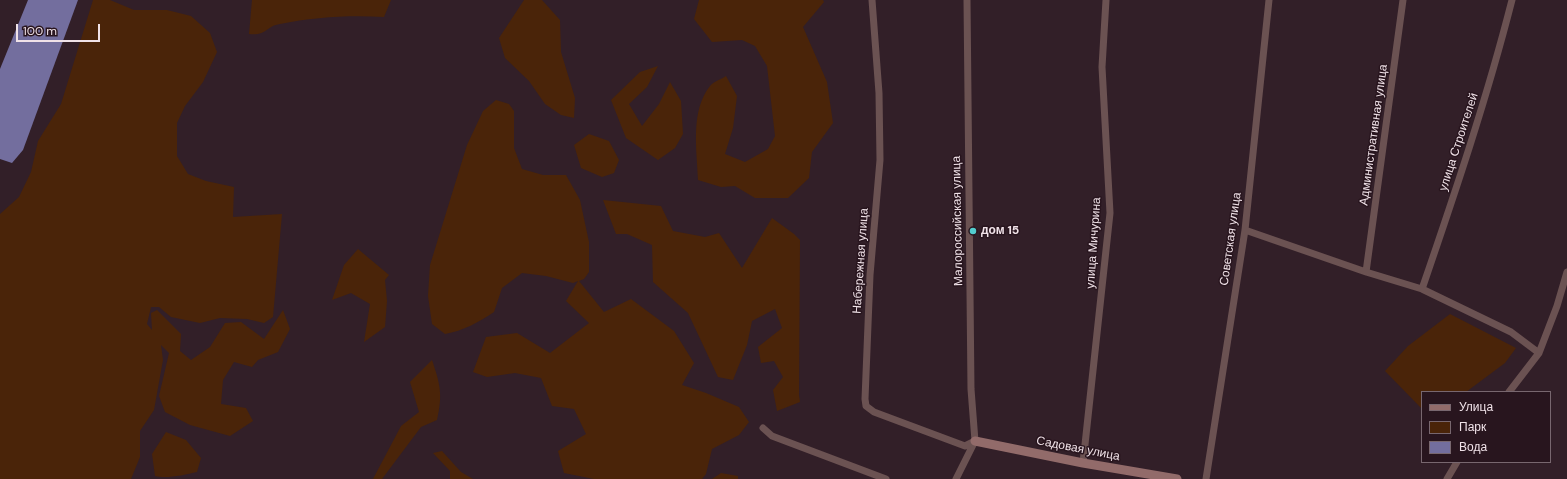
<!DOCTYPE html>
<html>
<head>
<meta charset="utf-8">
<style>
	body { margin:0 }
	#map { position:relative; width:1567px; height:479px; overflow:hidden; background:#321f28; font-family:"DM Sans",sans-serif }
	canvas { display:block }
	.legend { position:absolute; left:1421px; top:391px; width:130px; height:72px; box-sizing:border-box; background:#28151e; border:1px solid #78676f; margin:0; padding:5px 7px; list-style:none; font-size:12px; color:#f0e2e8 }
	.legend li { display:flex; align-items:center; gap:8px; height:20px }
	.legend b { width:20px; border:1px solid #78676f }
	.scale { position:absolute; left:16px; top:24px; width:84px; height:18px; box-sizing:border-box; border:2px solid #f0e2e8; border-top:0; padding-left:5px; font-size:12px; line-height:14px; white-space:nowrap; color:#f0e2e8; -webkit-text-stroke:3px #28151e; paint-order:stroke }
</style>
</head>
<body>
<div id="map">
<canvas width="1567" height="479"></canvas>
<ul class="legend">
<li><b style="height:5px;background:#926b6a"></b>Улица</li>
<li><b style="height:11px;background:#4a2409"></b>Парк</li>
<li><b style="height:11px;background:#736e9e"></b>Вода</li>
</ul>
<div class="scale">100 m</div>
</div>
<script>
const ctx = document.querySelector('canvas').getContext('2d');
ctx.lineJoin = 'round';
function paint(path, color) {
  ctx.fillStyle = color;
  ctx.fill(path, 'evenodd');
}
function trace(path, color, width, dash) {
  ctx.strokeStyle = color;
  ctx.lineWidth = width;
  ctx.lineCap = dash ? 'butt' : 'round';
  ctx.setLineDash(dash || []);
  ctx.stroke(path);
}
function label(font, color, halo, rows, align = 'center') {
  ctx.font = font + ' "DM Sans",sans-serif';
  ctx.lineWidth = 3;
  ctx.setLineDash([]);
  ctx.textBaseline = 'middle';
  ctx.strokeStyle = halo;
  ctx.fillStyle = color;
  for (const [text, x, y, turn = 0] of rows) {
    ctx.save();
    ctx.translate(x, y);
    ctx.rotate((+turn || 0) * Math.PI / 180);
    ctx.textAlign = isNaN(turn) ? turn : align;
    if (halo) ctx.strokeText(text, 0, 0);
    ctx.fillText(text, 0, 0);
    ctx.restore();
  }
}
paint(new Path2D(`
	M93,0H110L134,10H167L191,16L210,33L217,52L203,82L185,106L177,123V156L188,174L206,181L234,187L233,217L282,214L273,317L264,323L247,319L220,318L200,323L171,317L159,307H151L147,324L152,330L151,313L157,310L181,334L180,351L191,360L210,347L225,323L241,322L264,339L283,310L290,329L278,352L258,360L252,367L234,362L223,380L221,404L246,408L253,421L230,436L190,425L165,412L159,396L169,353L161,345L163,360L154,410L140,431V457L131,479H0V214L19,197L31,172L38,141L61,104Z
	M252,0H391L384,17C349,15 314,17 280,24C266,26 267,36 249,34Z
	M524,0H542L560,20L561,52L575,98L574,118L561,115L545,104L529,81L505,58L499,38Z
	M699,0H823L824,2L803,27L827,82L833,123L812,152L809,178L788,198H755L735,186L721,187L698,180C697,150 690,111 710,86C714,81 722,79 726,76L737,96L733,128L725,154L745,162L768,149L775,136L767,66L755,46L742,40L712,42L694,19Z
	M658,66L647,87L629,104L642,126L659,104L670,82L681,101L683,134L675,148L658,160L626,138L611,100L640,72Z
	M496,100L509,104L514,111V148L522,169L543,175H566L580,200L589,242V272L584,279L579,281L604,312L631,299L674,331L694,363L682,385L706,393L739,407L749,422L739,435L712,449L706,474L702,479H594L564,473L558,451L586,434L574,409L552,406L541,378L515,373L487,377L473,372L486,337L517,333L550,353L589,323L566,301L578,281L573,283L546,276L522,273L502,288L494,312C479,322 463,331 445,334L432,324L428,296L430,265L467,145L483,111Z
	M589,134L609,141L619,160L614,173L602,177L581,168L574,145Z
	M603,200L661,206L673,231L705,237L719,233L742,268L772,218L794,234L800,240L799,395L800,402L777,411L773,390L783,377L774,361L761,363L758,347L782,328L775,309L752,321L747,345L733,380L718,377L688,313L653,282L652,245L627,234H616Z
	M358,249L389,275L385,280L387,301L385,327L364,342L370,304L351,293L332,300L344,265Z
	M1450,314L1516,348L1505,363L1466,392H1422V409L1385,371L1408,346Z
	M432,360C440,384 443,394 437,420L421,427L382,479H373L401,426L419,412L410,382Z
	M166,432L186,440L201,458L197,472C184,475 167,479 155,476L152,454Z
	M442,451L461,472L473,479H450V471L433,453Z
	M721,473L738,476V479H712Z`), '#4a2409');
paint(new Path2D(`
	M28,0H78L23,150L12,163L0,159V69Z`), '#736e9e');
trace(new Path2D(`
	M872,0L879,93L880,160L870,275L865,399L866,406L874,412L965,446L975,441
	M967,0L971,389L975,441
	M1245,230L1366,272L1422,289L1511,332L1539,353
	M1366,272L1403,0
	M1422,289C1455,193 1487,98 1512,0
	M1509,392L1539,353L1557,306L1567,272
	M763,428L772,436L886,479
	M1083,463L1110,213L1102,67L1106,0
	M956,479L975,441
	M1206,479L1245,230L1269,0
	M1447,479L1457,462`), '#6b5252', 7);
trace(new Path2D(`
	M975,441L1083,463L1177,479`), '#926b6a', 9);
for (const [x, y, r, color] of [
	[973,231,4,"#52cdcf"]
]) {
  const dot = new Path2D();
  dot.arc(x, y, r, 0, 2 * Math.PI);
  ctx.fillStyle = color;
  ctx.fill(dot);
  trace(dot, '#28151e', 1.5);
}
label('12px', '#f0e2e8', '#28151e', [
	["Административная улица",1374,135,-82],
	["улица Строителей",1459,142,-72],
	["Малороссийская улица",958,221,-91],
	["Советская улица",1231,239,-82],
	["улица Мичурина",1094,243,-86],
	["Набережная улица",861,261,-86],
	["Садовая улица",1078,449,11]
]);
label('bold 12px', '#f0e2e8', '#28151e', [
	["дом 15",981,231]
], 'left');
</script>
</body>
</html>
